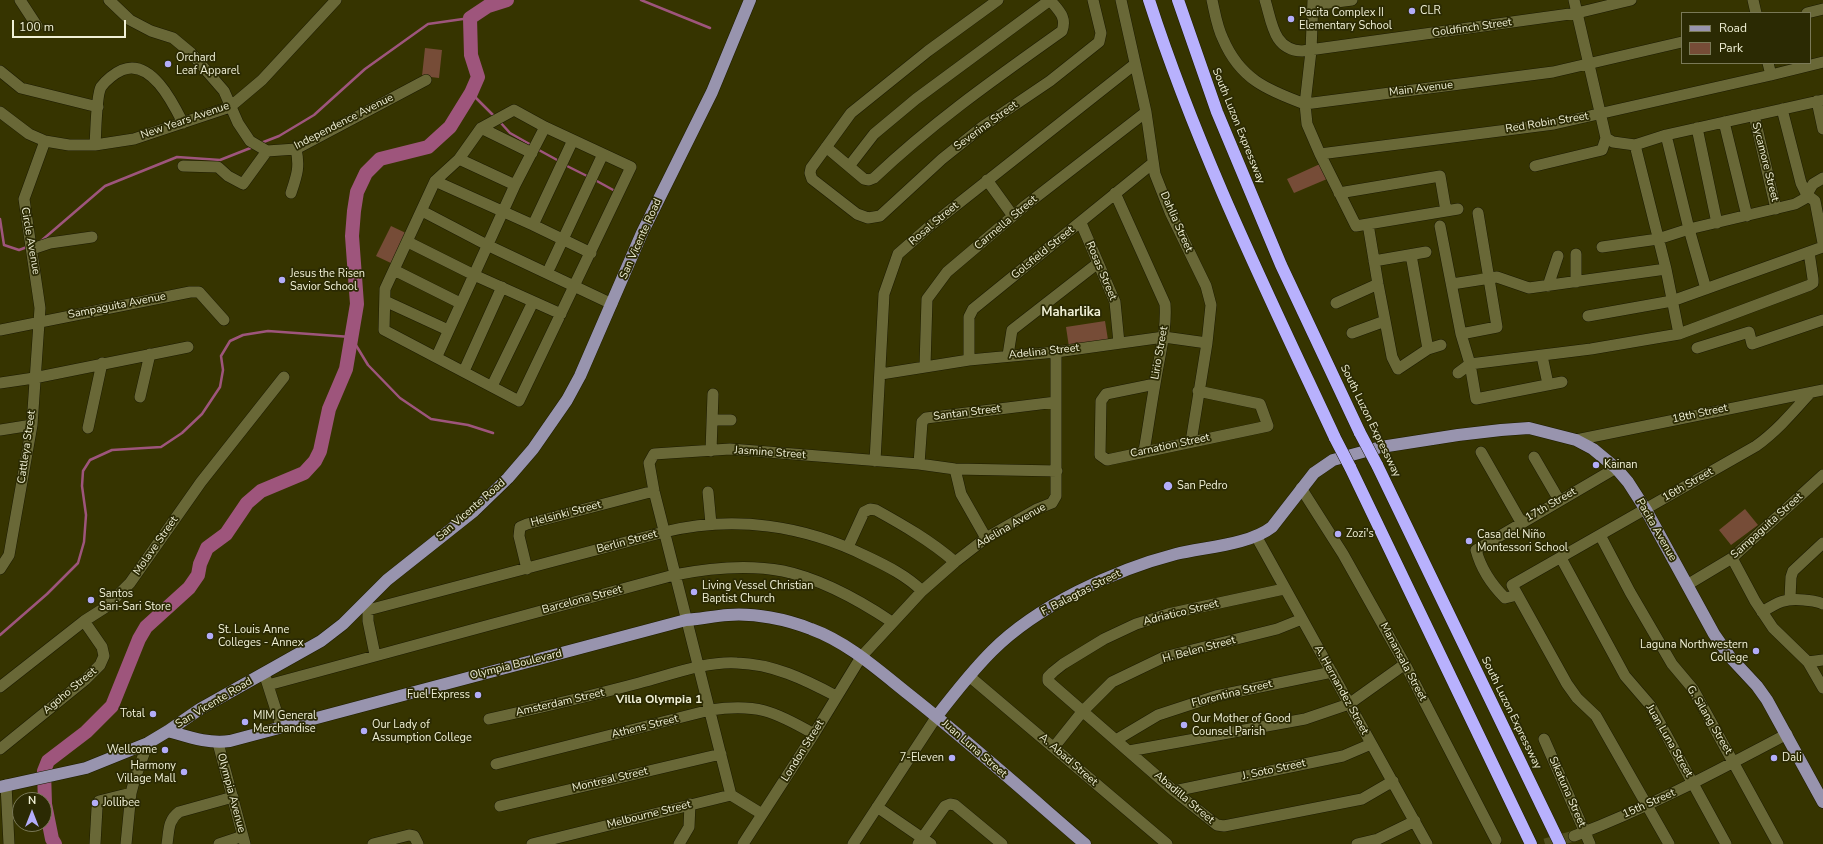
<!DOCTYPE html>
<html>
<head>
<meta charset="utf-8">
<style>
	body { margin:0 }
	#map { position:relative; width:1823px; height:844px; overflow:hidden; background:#363400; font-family:"Nunito Sans",sans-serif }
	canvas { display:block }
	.legend { position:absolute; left:1681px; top:12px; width:130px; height:52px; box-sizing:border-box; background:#2b2a03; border:1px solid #7a7957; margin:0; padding:5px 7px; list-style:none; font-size:12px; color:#f0f0d6 }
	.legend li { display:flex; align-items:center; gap:8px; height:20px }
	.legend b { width:20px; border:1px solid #7a7957 }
	.north { position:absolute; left:12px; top:792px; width:40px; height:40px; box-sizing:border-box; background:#2b2a03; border:1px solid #7a7957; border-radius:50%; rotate:0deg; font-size:11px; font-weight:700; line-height:16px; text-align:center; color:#f0f0d6 }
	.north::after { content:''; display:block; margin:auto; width:14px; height:18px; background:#b3adf9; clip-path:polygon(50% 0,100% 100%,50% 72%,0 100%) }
	.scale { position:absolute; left:12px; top:20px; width:114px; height:18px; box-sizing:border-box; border:2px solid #f0f0d6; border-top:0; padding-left:5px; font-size:12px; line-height:14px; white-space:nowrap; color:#f0f0d6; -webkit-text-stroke:3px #2b2a03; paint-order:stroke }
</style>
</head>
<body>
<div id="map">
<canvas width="1823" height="844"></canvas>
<ul class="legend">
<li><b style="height:5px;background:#9894ae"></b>Road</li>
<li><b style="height:11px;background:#764c37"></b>Park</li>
</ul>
<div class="north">N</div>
<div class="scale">100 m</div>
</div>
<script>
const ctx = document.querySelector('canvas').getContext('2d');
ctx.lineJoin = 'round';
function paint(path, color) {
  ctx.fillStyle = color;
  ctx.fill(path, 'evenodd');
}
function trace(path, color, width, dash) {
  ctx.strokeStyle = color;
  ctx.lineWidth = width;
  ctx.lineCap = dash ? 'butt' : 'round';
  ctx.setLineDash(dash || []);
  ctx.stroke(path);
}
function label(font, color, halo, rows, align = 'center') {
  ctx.font = font + ' "Nunito Sans",sans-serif';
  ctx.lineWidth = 3.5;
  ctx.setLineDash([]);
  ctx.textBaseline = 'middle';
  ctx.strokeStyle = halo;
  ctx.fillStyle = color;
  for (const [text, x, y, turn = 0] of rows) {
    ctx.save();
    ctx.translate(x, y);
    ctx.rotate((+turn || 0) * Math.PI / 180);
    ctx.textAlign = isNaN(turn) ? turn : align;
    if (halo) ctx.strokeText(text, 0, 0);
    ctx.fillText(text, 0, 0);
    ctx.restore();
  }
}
paint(new Path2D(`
	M425,48L442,50L439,78L422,76Z
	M1320,164L1327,179L1294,193L1287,179Z
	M391,226L408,234L393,264L376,256Z
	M1105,321L1108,340L1069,347L1066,327Z
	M1745,509L1758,525L1731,545L1719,530Z`), '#764c37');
trace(new Path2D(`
	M641,0L710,28
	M471,93L495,117
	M500,122L510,133L533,146
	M261,143L279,136L314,115L365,69L428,24L470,18
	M537,149L559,161
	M565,165L589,177
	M595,180L615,191
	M0,219L4,245L19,250L27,247
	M41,241L105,186L177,157L220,160L253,147
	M0,635L47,594L78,563L84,542L86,515L82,486L83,471L90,460L112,450L161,447L182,433L202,414L220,387L223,370L221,356L230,341L243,335L268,331L351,337L368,365L400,398L431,419L468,425L493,433`), '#9e557c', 2.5);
trace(new Path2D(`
	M55,844L52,839L45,804L44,771L48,761L86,732L112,706L139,639L146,627L189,588L198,575L200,564L207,548L226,534L247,503L261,491L304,473L315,461L320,451L329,409L346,369L357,304L352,236L354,211L357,192L366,173L380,159L428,147L450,127L471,93L478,77L471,55L470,18L488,6L507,0`), '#9e557c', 14);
trace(new Path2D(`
	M1545,844L1574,836`), '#525020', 11, [11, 5.5]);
const minor = new Path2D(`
	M20,0L37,26
	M109,0L130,20L151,31L173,38L191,53L224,91L238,123L250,141L267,151L296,149L426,80
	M998,0L928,51L851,113L811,168L810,173L812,179L857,214L868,218L880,216L942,159L982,127L1050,81L1099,42L1101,33L1093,0
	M1121,0L1146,112L1155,174L1170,212L1206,286L1211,305L1207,343L1191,442
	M1212,0C1215,13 1217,27 1223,39C1240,79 1267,90 1305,104L1553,72L1682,42
	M1265,0C1272,22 1273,50 1302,51L1577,13L1631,0
	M1313,0L1311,51L1305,104L1307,124L1320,154L1356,226L1458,209
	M1753,0L1756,13
	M1313,5L1352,0
	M1807,13L1823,9
	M1768,63L1771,75
	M0,71L21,88L98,107
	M1817,101L1823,129
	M1782,109L1801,183L1807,195L1815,201L1823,243
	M514,110L545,127L631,167L519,401L384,330L385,289L435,181L459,159L481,128Z
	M0,112L29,134L45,141L69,145H95L134,139L230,107L262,80L336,0
	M1754,115L1776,209
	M1724,122L1747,216
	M481,128L532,153
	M1697,128L1717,223
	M1666,135L1689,229L1706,289
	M1606,138L1613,142L1635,145L1666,269L1679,334
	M95,145C96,133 96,96 101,87C106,80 115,73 122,70C151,58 173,103 183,123
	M1635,145L1666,135L1823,100
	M826,147L864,179L869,180L874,178C933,122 996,78 1062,31C1067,17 1059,11 1050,0
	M1320,154L1554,124L1771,75L1823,62
	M459,159L515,185
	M850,165L874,134L916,99L1050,0
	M183,166L218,167L228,176L243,184L267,151
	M1535,166L1602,150L1606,138L1574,0
	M987,180L1013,216
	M435,181L533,225L591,253
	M291,193C297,175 300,167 296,149
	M1115,193L1165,304C1167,331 1159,357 1155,384C1151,406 1148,429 1144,451
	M1339,193L1440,176L1446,211
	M422,211L487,245L612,304
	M1081,223L1115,302L1119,343
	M1368,224L1378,284L1392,357L1398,369L1428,349L1441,345
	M533,225L573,140
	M1440,226L1461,334L1470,364L1476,399L1562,382
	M408,242L474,275L561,314
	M1602,247L1658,239L1689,229L1795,204L1804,199L1813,184L1823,178
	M32,249L50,243L92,237
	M1411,255L1428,349
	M1374,261L1426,252
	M550,267L603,154
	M394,270L460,303
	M1576,282V254
	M1452,284L1497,277L1529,288L1666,269
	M1548,286L1558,256
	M385,301L448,330
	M1336,303L1378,284
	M1588,316L1672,301L1823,247
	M0,330L190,292H199L224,320
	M1352,333L1385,321
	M1461,334L1497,327L1478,213
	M1697,348L1749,332L1752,344L1823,320
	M1008,355L1012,330L1098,263
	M437,356L515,185L545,127
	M1542,356L1548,384
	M969,360V317L973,309L1153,163
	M925,366L927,299L947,272L1026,205L1146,112
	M464,371L502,287
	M1458,373L1470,364L1591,349L1679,334L1810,285L1813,283V279L1809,252
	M881,374L969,360L1056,352L1164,337L1207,343
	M0,383L34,378L188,347
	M1155,384L1106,394L1101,401L1100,455L1107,460L1268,426L1260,404L1198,391
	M492,386L533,302
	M140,397L150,354
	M712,420H731
	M88,428L102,363
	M0,430L32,425
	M1576,440L1823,390
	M711,451L713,394
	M1481,452L1521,522
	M1534,457L1559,500
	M875,461L884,294L898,254L930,226L1135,64
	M919,464L922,422L926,418L1056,402
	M955,469L961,494L986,538
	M1301,488L1343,554L1407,668L1496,840
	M708,492L711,524
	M1600,535L1630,592L1672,664L1693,689L1778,844
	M1256,536L1427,844
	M848,547L864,512L870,509L876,510C903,525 931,541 955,562
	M1561,558L1625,676L1650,705L1726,844
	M1732,558L1755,601L1773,628L1808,662L1823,688
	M0,569L9,555L32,425L40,308L24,199L45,141
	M527,569L519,536L520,527L527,524L654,491
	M1687,585L1732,558L1823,475
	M1284,589L1168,614L1136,624L1104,639L1063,664L1053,672L1048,677V681L1174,791L1217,825L1224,826L1362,799L1393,781
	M1517,595L1505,598C1491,584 1481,569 1476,550L1616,468
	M1790,598L1791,577L1793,571L1823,543
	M1762,612C1778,602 1785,598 1804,600C1811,601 1817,601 1823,604
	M375,655L368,621V610L664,532C734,515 804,525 868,557C887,566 907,576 922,591
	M1808,662L1823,660
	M969,676L1167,844
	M266,679L281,726
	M268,685L674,575C709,568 747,564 783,571C822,579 859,600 892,622
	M0,687L84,621L106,607L130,583L201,482L284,377
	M489,719C539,708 590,696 639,683C670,675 706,661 737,663C773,664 804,679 836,696
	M1544,739L1590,844
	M1116,740L1158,715L1216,696L1332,672
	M218,743L245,844
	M1054,747L1082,712L1112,682L1164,657L1277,629L1302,619
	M0,749L85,680L100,665L104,656L102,647L84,621
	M1129,751L1305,719L1349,704L1405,664
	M496,764L710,710C756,703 774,711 814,734
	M6,785L9,844
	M1174,791L1343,756L1371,744
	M731,795L654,491L649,463L654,454L730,449L919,464L955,469L1057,471
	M500,806L721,754
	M877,807L931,844
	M1574,836C1648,808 1717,771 1787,734
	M95,844L97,808L99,801L131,793
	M126,844L131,793L135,778L148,743
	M167,844C169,831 168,820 179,812L233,797
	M219,844L243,836
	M373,844L409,835L414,836L418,844
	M532,844L731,795L762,814
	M679,844L689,827L690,804
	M743,844L814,734L861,657L922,591L955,562L986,538L1037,509L1052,503L1056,496V352
	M853,844L937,716
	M918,844L945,806L950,804L955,805L1002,844
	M1357,844L1378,839L1415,821
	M1669,844L1596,716L1577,698L1567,684L1512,585L1756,446C1777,431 1793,412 1810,393`);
const major = new Path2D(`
	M937,716C954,694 972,671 992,651C1037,606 1114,570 1176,554C1204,547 1249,545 1272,527L1314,473L1333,460L1381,447L1458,435L1501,430L1529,428L1576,440L1593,449L1616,468L1628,482L1646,510L1714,634L1730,657L1757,686L1767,700L1823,802
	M168,731C189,737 208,744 230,741L686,620C700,619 714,616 728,615C755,613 786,619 811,629C847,642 877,669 907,693C968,741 1026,793 1085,844
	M0,787L86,768L148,743L168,731L200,709L321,641L343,624L387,580L474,511L508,478L533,449L567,400L580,376L642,233L712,92L750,0`);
const highway = new Path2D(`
	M1149,0C1198,152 1268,294 1335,438
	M1178,0L1217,112L1281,265L1360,433
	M1377,465L1560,844
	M1350,467L1531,844`);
trace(minor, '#1c1b02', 12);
trace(major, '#1c1b02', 13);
trace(highway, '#1c1b02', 13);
trace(minor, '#696837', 11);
trace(major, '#9894ae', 12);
trace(highway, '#b8b1fd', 12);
const highwayBridge = new Path2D(`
	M1360,433L1377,465
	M1335,438L1350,467`);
trace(highwayBridge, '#1c1b02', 13, []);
trace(highwayBridge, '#b8b1fd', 12);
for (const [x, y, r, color] of [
	[1412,11,4,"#b3adf9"],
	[1291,19,4,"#b3adf9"],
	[168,64,4,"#b3adf9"],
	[282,280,4,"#b3adf9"],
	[1596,465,4,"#b3adf9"],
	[1168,486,5,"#b3adf9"],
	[1338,534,4,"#b3adf9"],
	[1469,541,4,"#b3adf9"],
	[694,592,4,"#b3adf9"],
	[91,600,4,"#b3adf9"],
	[210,636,4,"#b3adf9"],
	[1756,651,4,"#b3adf9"],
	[478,695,4,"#b3adf9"],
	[153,714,4,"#b3adf9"],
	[245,722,4,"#b3adf9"],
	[1184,725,4,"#b3adf9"],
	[364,731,4,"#b3adf9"],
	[165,750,4,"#b3adf9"],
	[952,758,4,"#b3adf9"],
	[1774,758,4,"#b3adf9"],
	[184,772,4,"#b3adf9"],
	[95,803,4,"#b3adf9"]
]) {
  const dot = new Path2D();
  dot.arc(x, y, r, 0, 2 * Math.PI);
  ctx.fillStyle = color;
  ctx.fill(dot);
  trace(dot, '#2b2a03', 1.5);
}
label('11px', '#f0f0d6', '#2b2a03', [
	["CLR",1420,11],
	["Pacita Complex II",1299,13],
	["Elementary School",1299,26],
	["Orchard",176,58],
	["Leaf Apparel",176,71],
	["Jesus the Risen",290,274],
	["Savior School",290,287],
	["Kainan",1604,465],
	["San Pedro",1177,486],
	["Zozi's",1346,534],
	["Casa del Niño",1477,535],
	["Montessori School",1477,548],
	["Living Vessel Christian",702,586],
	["Baptist Church",702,599],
	["Santos",99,594],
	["Sari-Sari Store",99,607],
	["St. Louis Anne",218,630],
	["Colleges - Annex",218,643],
	["Laguna Northwestern",1748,645,"right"],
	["College",1748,658,"right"],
	["Fuel Express",470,695,"right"],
	["Total",145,714,"right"],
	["MIM General",253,716],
	["Merchandise",253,729],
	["Our Mother of Good",1192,719],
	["Counsel Parish",1192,732],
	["Our Lady of",372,725],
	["Assumption College",372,738],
	["Wellcome",157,750,"right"],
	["7-Eleven",944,758,"right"],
	["Dali",1782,758],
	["Harmony",176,766,"right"],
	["Village Mall",176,779,"right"],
	["Jollibee",103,803]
], 'left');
label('11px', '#f0f0d6', '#2b2a03', [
	["Goldfinch Street",1472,28,-8],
	["Main Avenue",1421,89,-7],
	["New Years Avenue",185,121,-19],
	["Independence Avenue",344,122,-27],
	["Red Robin Street",1547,123,-9],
	["Severina Street",986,126,-36],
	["South Luzon Expressway",1238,126,68],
	["Sycamore Street",1765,162,76],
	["Dahlia Street",1176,222,66],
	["Carmella Street",1006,223,-40],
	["Rosal Street",934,224,-40],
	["San Vicente Road",641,239,-66],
	["Circle Avenue",30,241,80],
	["Golsfield Street",1043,253,-39],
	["Rosas Street",1101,271,67],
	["Sampaguita Avenue",117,306,-11],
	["Adelina Street",1044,352,-6],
	["Lirio Street",1160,353,-80],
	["Santan Street",967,413,-7],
	["18th Street",1700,414,-12],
	["South Luzon Expressway",1370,421,64],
	["Carnation Street",1170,446,-12],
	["Cattleya Street",27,447,-82],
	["Jasmine Street",770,453,4],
	["16th Street",1688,485,-30],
	["17th Street",1551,505,-30],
	["San Vicente Road",471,510,-41],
	["Helsinki Street",566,514,-15],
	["Adelina Avenue",1011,526,-30],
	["Sampaguita Street",1767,526,-42],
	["Pacita Avenue",1656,530,60],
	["Berlin Street",627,542,-15],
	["Molave Street",156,546,-55],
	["F. Balagtas Street",1081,593,-27],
	["Barcelona Street",582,600,-15],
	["Adriatico Street",1181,613,-14],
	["H. Belen Street",1199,650,-15],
	["Manansala Street",1403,662,62],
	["Olympia Boulevard",516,665,-14],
	["A. Hernandez Street",1341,690,61],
	["Agoho Street",70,691,-40],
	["Florentina Street",1232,694,-14],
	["San Vicente Road",214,703,-31],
	["Amsterdam Street",560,703,-13],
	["South Luzon Expressway",1511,713,64],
	["G. Silang Street",1709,720,59],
	["Athens Street",645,727,-14],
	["Juan Luna Street",1669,741,60],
	["Juan Luna Street",974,749,41],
	["London Street",803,751,-58],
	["A. Abad Street",1068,760,41],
	["J. Soto Street",1274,770,-12],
	["Montreal Street",610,780,-13],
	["Sikatuna Street",1567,792,66],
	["Olympia Avenue",231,793,75],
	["Abadilla Street",1184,798,40],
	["15th Street",1649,804,-24],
	["Melbourne Street",649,815,-14]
]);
label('bold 12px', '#f0f0d6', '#2b2a03', [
	["Villa Olympia 1",659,700]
]);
label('bold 13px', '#f0f0d6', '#2b2a03', [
	["Maharlika",1071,313]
]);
</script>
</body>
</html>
